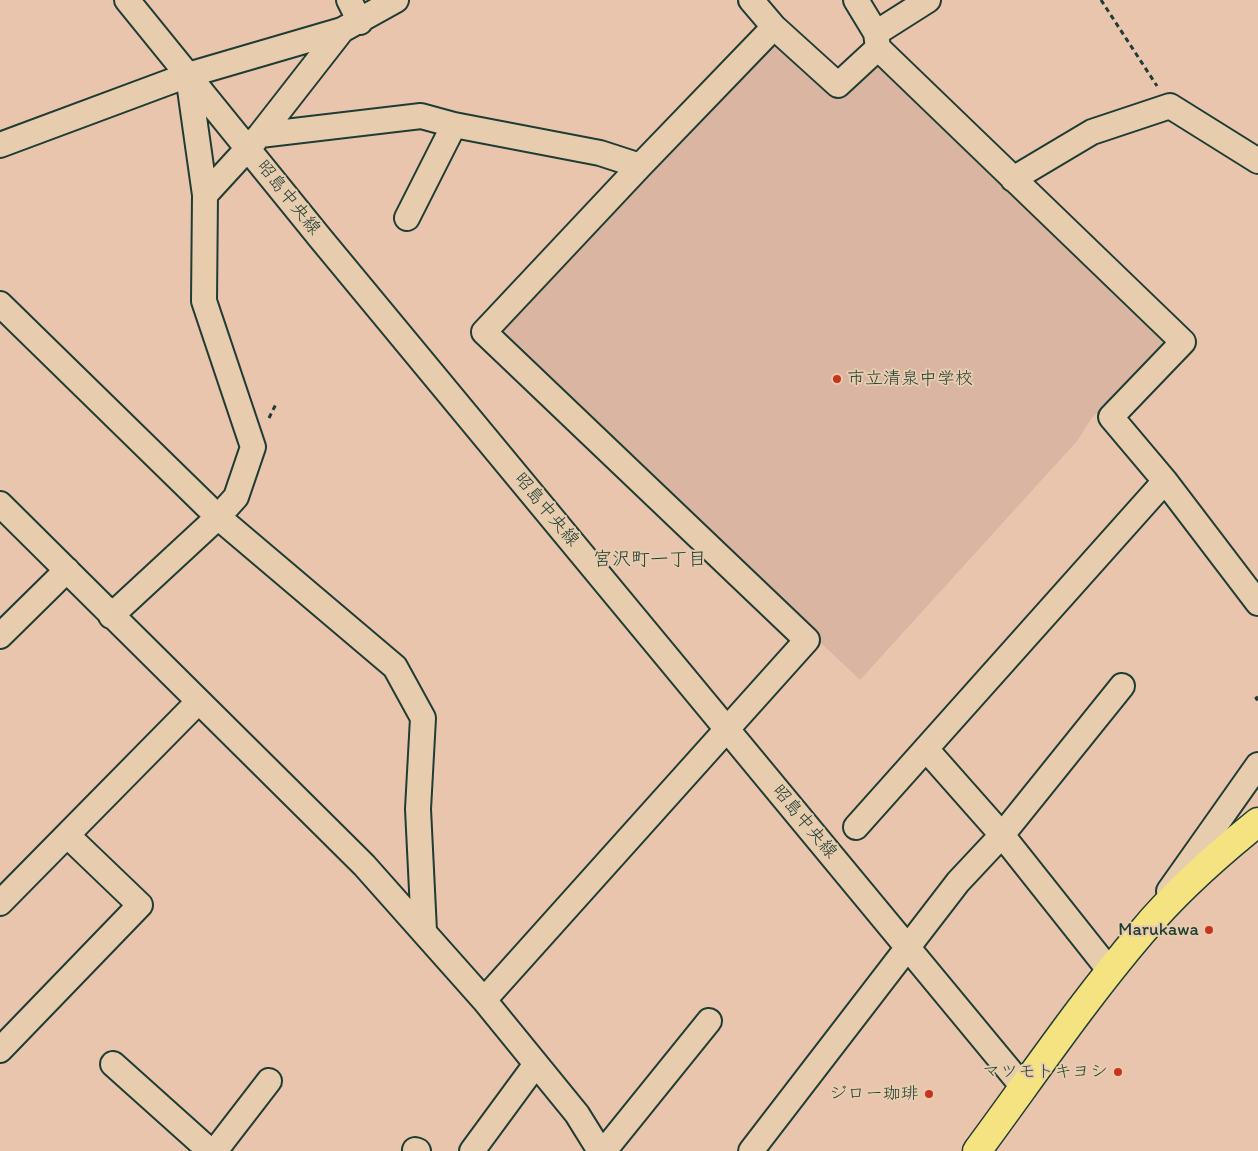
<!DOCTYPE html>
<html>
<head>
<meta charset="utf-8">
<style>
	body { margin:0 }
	canvas { display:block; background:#eac5ae }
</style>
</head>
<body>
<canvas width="1258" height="1151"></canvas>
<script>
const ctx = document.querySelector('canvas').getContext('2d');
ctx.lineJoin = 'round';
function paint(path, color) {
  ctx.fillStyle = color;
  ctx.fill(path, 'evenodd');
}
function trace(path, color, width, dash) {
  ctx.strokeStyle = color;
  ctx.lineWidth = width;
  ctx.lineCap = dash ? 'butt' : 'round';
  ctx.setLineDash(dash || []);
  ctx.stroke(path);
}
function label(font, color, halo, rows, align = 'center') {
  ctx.font = font + ' Itim,"Klee One",sans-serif';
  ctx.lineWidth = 4;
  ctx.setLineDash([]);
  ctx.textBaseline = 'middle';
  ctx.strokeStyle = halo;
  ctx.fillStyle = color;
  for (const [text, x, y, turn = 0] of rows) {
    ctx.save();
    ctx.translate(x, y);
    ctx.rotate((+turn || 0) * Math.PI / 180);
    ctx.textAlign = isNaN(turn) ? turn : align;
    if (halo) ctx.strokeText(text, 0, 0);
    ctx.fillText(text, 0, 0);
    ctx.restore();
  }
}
paint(new Path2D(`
	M772,40L837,96L875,57L1171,339L1091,419L1078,440L860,680L494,333Z`), '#d9b5a2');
const minor = new Path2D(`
	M127,0L321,239L1024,1088
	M349,0L360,22
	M751,0L774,27L838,85L878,48
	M856,0L876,33L878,48L1183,342L1111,417L1165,481L1258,603
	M876,33L928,0
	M188,75L205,195
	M260,135L421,116L454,125L600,153L640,166
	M0,145L188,75L342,30L396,0
	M1013,179L1092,132L1170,106L1258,161
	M407,218L454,125
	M0,304L218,517L395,667L423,718L418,809L424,931
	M0,504L364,865L484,1000L577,1114L600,1151
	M111,616L218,517L236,497L253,447L204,301L205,195L260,135L342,30
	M0,636L67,570
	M926,749L1002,835L1110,971
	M856,827L1165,481
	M1169,891L1258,765
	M0,903L198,702
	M484,1000L807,640L484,332L640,166L774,27
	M0,1050L140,905L67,835
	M113,1064L210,1151
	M415,1150L418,1151
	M215,1151L269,1081
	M472,1151L536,1064
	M604,1151L709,1021
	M751,1151L958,882L1002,835L1122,686`);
const major = new Path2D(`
	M977,1151C1031,1078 1083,1001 1142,932C1176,891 1217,855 1258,822`);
trace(minor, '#1f3d34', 28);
trace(major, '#1f3d34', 31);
trace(new Path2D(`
	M1101,0L1157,86
	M269,418L276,404
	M1258,697L1256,698L1258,701`), '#1f3d34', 3, [5, 4]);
trace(minor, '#e7ccae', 24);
trace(major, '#f5e382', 28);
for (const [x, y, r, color] of [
	[837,379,5,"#c8321e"],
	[1209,930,5,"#c8321e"],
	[1118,1072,5,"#c8321e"],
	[929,1094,5,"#c8321e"]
]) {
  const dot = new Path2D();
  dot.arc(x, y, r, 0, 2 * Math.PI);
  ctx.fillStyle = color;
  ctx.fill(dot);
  trace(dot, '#e7ccae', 2);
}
label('18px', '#1f3d34', '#e7ccae', [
	["昭島中央線",288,198,51],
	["昭島中央線",546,510,50],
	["昭島中央線",804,822,50]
]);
label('18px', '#1f3d34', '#e7ccae', [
	["市立清泉中学校",847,379,"left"],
	["Marukawa",1199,930],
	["マツモトキヨシ",1108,1072],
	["ジロー珈琲",919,1094]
], 'right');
label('19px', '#1f3d34', '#e7ccae', [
	["宮沢町一丁目",650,560]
]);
</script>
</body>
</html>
